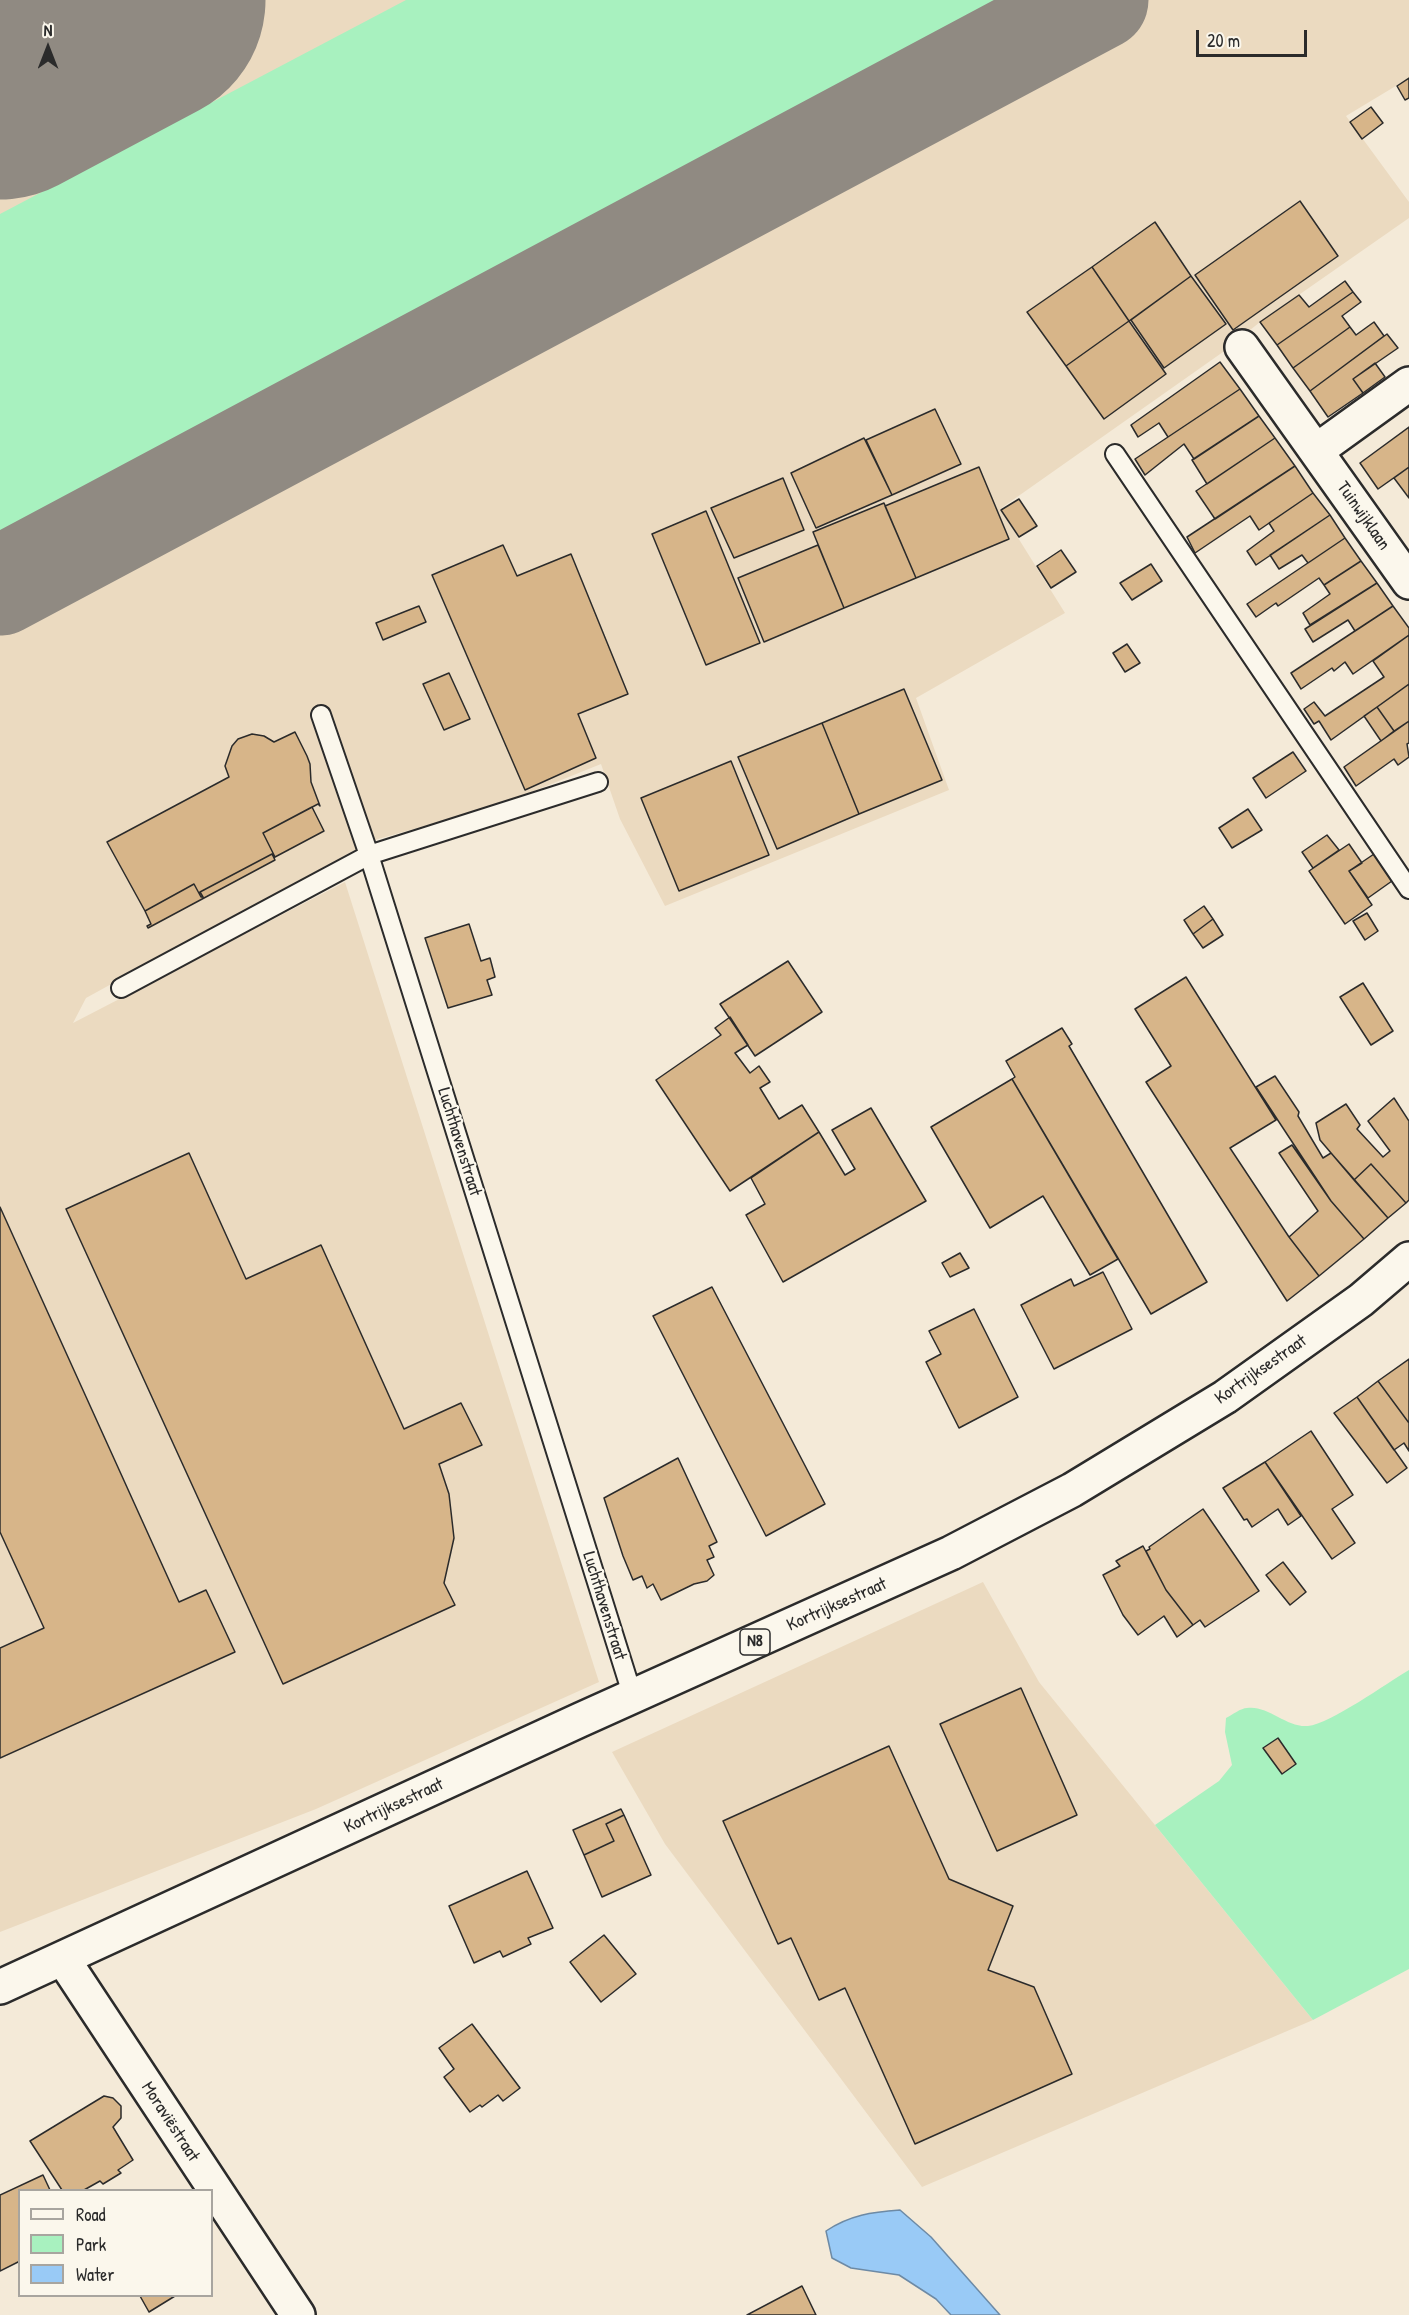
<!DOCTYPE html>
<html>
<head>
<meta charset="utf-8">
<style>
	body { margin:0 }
	#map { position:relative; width:1409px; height:2315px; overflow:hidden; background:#f4ead8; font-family:"Patrick Hand",sans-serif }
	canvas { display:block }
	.legend { position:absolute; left:18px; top:2189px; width:195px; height:108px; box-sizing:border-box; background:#fbf7ec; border:2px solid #a8a59f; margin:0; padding:8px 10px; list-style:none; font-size:18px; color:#2b2b2b }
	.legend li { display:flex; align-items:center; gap:12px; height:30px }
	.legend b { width:30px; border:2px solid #a8a59f }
	.north { position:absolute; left:18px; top:18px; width:60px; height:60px; -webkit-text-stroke:4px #fbf7ec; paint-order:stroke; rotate:0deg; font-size:16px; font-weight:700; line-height:24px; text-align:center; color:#2b2b2b }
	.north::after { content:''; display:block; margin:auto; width:21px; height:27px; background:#2b2b2b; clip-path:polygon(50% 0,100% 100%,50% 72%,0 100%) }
	.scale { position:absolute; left:1196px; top:30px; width:111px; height:27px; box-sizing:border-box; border:3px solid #2b2b2b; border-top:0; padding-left:8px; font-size:18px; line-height:21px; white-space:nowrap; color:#2b2b2b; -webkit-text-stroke:4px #fbf7ec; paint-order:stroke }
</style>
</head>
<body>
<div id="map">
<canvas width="1409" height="2315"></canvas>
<ul class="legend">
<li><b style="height:8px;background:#fbf7ec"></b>Road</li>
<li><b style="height:16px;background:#a8f1bf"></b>Park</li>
<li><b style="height:16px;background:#99caf6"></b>Water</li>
</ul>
<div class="north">N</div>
<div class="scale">20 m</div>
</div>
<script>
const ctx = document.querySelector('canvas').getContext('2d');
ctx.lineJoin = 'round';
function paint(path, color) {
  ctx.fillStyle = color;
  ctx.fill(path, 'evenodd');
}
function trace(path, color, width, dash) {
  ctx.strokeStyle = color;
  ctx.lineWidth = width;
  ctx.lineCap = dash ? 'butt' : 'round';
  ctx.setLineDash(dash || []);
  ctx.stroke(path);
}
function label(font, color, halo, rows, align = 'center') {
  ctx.font = font + ' "Patrick Hand",sans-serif';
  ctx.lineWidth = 4.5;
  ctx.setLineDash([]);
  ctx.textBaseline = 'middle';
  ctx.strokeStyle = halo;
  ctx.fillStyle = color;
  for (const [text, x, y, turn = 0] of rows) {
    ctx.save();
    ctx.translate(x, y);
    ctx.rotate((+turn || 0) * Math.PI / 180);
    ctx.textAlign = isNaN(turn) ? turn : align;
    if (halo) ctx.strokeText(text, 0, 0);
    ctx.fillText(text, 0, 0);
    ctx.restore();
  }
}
paint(new Path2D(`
	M0,0H1409V78L1346,116L1409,202V218L1260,322L1223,352L1000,509L1065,613L916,698L949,790L665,906L620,819L601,764L499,805L371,841L86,998L73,1023L345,882L599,1682L316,1809L0,1932Z
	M983,1582L1039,1682L1313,2020L922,2187L665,1844L612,1752Z`), '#ebdac0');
paint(new Path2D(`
	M406,0H1034L20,540L0,547V214Z
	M1409,1670V1969L1313,2020L1155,1825L1219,1781L1232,1765L1225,1732L1226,1718C1232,1715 1241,1708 1247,1708C1268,1705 1287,1728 1308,1726C1330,1724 1387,1683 1409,1670Z`), '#a8f1bf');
const water = new Path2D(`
	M900,2210L931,2237L1000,2315H951L936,2299L899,2275L851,2268L832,2258L826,2231C850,2215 872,2212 900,2210Z`);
paint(water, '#99caf6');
trace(water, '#6d8aa5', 1.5);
trace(new Path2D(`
	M0,586L1099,0`), '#908a82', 99);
trace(new Path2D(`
	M0,75L141,0`), '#908a82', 249);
const building = new Path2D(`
	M1409,78V98L1405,100L1397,86Z
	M1371,107L1383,123L1362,139L1350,122Z
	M1300,201L1338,256L1233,330L1195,275Z
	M1155,222L1191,276L1129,321L1092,267Z
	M1092,267L1129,321L1066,366L1027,312Z
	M1191,276L1226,324L1164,368L1131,320Z
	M1345,281L1353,292L1277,345L1260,322L1299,295L1309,307Z
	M1353,292L1361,302L1342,316L1350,327L1293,368L1277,345Z
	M1129,321L1166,374L1104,419L1066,366Z
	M1374,322L1384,336L1310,391L1293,368L1350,327L1356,335Z
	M1387,334L1398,348L1353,379L1363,393L1328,417L1310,391Z
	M1220,362L1240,389L1168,437L1159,423L1138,437L1131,425Z
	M1375,363L1385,377L1363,393L1353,379Z
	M1240,389L1259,416L1194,459L1184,444L1145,475L1135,459Z
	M935,409L961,464L892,495L866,440Z
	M1259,416L1275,438L1207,484L1192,460Z
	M1409,427V467L1378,489L1360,463Z
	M864,438L892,495L816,528L791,473Z
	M1275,438L1295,466L1215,519L1196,491Z
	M1295,466L1313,493L1259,530L1250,516L1195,553L1187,537Z
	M979,467L1009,539L916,578L885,506Z
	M1409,467V498L1394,478Z
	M783,478L804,530L734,558L711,508Z
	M1313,493L1330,515L1256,565L1247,551L1274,531L1269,523Z
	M1019,499L1037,526L1019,537L1001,510Z
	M884,503L916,578L844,608L813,532Z
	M706,511L760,643L706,665L652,534Z
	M1330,515L1345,538L1308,563L1302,555L1279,569L1270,555Z
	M1345,538L1361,561L1324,585L1319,578L1278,606L1276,603L1256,617L1247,604Z
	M503,545L517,576L571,554L628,694L578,714L596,758L525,790L432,575Z
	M818,545L844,608L764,642L738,578Z
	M1061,550L1076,572L1051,588L1037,566Z
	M1361,561L1377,583L1310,625L1303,613L1330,594L1324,585Z
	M1151,564L1162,581L1132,600L1120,583Z
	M1377,583L1393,606L1355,631L1348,620L1313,642L1305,629Z
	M419,606L426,622L383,640L376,623Z
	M1393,606L1409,628V635L1353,674L1345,662L1334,671L1332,668L1301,689L1291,673Z
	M1409,635V684L1331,740L1319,721L1314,724L1304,709L1314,702L1325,716L1384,677L1373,661Z
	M1127,644L1140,663L1125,672L1113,653Z
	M449,673L470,719L444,730L423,684Z
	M1409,684V721L1394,731L1377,707Z
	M904,689L942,780L859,814L822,723Z
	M1377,707L1394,731L1381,741L1364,716Z
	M1409,721V743L1407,744L1409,757L1398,765L1394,759L1356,786L1344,767Z
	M822,723L859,814L777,849L738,757Z
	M295,732L307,756L310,764L311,782L320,806L318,804L263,833L275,857L274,858L272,854L200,892L203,897H201L194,884L145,911L107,842L229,777L225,766L232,746L238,739L252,734L264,736L274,742Z
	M1293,752L1306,771L1266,798L1253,778Z
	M731,761L769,855L679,891L641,798Z
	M312,807L324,831L275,857L263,833Z
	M1248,809L1262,830L1232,848L1219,828Z
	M1327,835L1339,850L1313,868L1302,852Z
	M1349,844L1362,863L1349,871L1372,905L1345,924L1309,871Z
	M272,854L275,860L148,928L147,926L151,924L145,911L194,884L201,897H203L200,892Z
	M1374,854L1392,881L1368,898L1349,871Z
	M1204,906L1213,919L1193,934L1184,920Z
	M1367,913L1378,931L1365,940L1353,921Z
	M1213,919L1223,935L1203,948L1193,934Z
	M469,924L481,961L490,958L495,977L487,980L492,995L448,1008L425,938Z
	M788,961L822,1012L755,1056L720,1004Z
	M1186,977L1276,1120L1230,1148L1289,1237L1319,1276L1287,1301L1146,1082L1171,1066L1135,1009Z
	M1363,983L1393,1031L1371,1045L1340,997Z
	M730,1017L748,1045L735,1053L750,1073L759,1066L770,1082L760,1088L779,1119L802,1105L819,1132L730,1191L656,1080L721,1035L715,1028Z
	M1062,1028L1072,1044L1069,1046L1207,1282L1151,1314L1012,1079L1015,1077L1006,1061Z
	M1275,1076L1299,1112L1298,1116L1323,1158L1331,1153L1388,1218L1364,1239L1331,1201L1256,1087Z
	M1012,1079L1118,1259L1090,1275L1043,1196L990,1228L931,1127Z
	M1394,1098L1409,1121V1200L1406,1203L1371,1164L1354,1180L1320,1140L1316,1123L1346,1104L1360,1125L1357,1129L1383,1157L1390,1151L1368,1121Z
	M871,1108L926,1201L783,1282L746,1215L765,1204L751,1178L819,1132L845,1175L855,1169L832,1130Z
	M1292,1145L1331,1201L1364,1239L1319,1276L1289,1237L1318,1211L1279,1153Z
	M189,1153L246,1279L321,1245L404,1429L461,1403L482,1445L439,1464L449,1494L454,1538L444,1583L455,1605L283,1684L66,1209Z
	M1371,1164L1406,1203L1388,1218L1354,1180Z
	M0,1207L179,1602L206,1590L235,1652L0,1758V1648L44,1628L0,1532Z
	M960,1253L969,1268L950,1277L942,1263Z
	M1103,1272L1132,1329L1054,1369L1021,1305L1071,1279L1074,1286Z
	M712,1287L825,1504L766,1536L653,1316Z
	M974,1309L1018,1397L959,1428L926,1362L941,1354L929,1331Z
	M1409,1359V1423L1378,1381Z
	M1378,1381L1409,1423V1451L1404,1443L1394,1450L1357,1397Z
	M1357,1397L1407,1468L1387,1483L1334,1413Z
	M1311,1431L1353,1495L1332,1509L1355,1543L1332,1559L1265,1462Z
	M678,1458L717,1542L709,1546L714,1557L707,1560L714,1575L707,1581L694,1584L661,1600L653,1584L647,1588L642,1576L633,1580L623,1556L604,1498Z
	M1265,1462L1301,1516L1288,1525L1278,1509L1252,1527L1247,1519L1244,1520L1223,1488Z
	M1203,1509L1259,1591L1205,1627L1200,1620L1193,1625L1166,1590L1146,1551L1150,1549L1149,1547Z
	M1143,1546L1166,1590L1193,1625L1177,1637L1164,1616L1138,1635L1123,1615L1103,1575L1120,1566L1116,1561Z
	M1283,1562L1306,1592L1290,1605L1266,1575Z
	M1021,1688L1077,1815L997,1851L940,1724Z
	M1278,1738L1296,1764L1282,1774L1263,1748Z
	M889,1746L949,1879L1013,1906L988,1970L1034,1987L1072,2074L915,2144L845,1988L819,2000L791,1938L778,1944L723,1821Z
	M621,1809L624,1815L606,1824L614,1841L584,1855L573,1830Z
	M624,1815L651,1875L602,1897L584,1855L614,1841L606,1824Z
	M527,1871L553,1928L528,1938L531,1944L503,1957L500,1951L474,1963L449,1906Z
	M604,1935L636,1974L601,2002L570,1962Z
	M472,2024L520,2088L503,2101L498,2095L482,2107L480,2105L470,2112L444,2077L454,2069L439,2048Z
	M104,2096L113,2098L121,2106V2118L113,2127L133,2160L118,2170L121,2173L103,2184L100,2181L84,2190H62L30,2141Z
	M43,2175L50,2190H20V2261L0,2271V2195Z
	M802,2286L816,2315H747Z
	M140,2296H175L149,2312Z`);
paint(building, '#d7b589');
trace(building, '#2b2b2b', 1.5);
const lane = new Path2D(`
	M1115,454L1409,889
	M321,715L369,855L598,782
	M121,988L369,855L633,1697`);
const street = new Path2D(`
	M1242,347L1409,582
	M1316,451L1409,384
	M63,1959L298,2315`);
const primary = new Path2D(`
	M0,1987L580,1720L951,1553L1072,1490L1225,1397L1361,1300L1409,1259`);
trace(lane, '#2b2b2b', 22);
trace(street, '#2b2b2b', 38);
trace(primary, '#2b2b2b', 38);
trace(lane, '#fbf7ec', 18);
trace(street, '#fbf7ec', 33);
trace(primary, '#fbf7ec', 33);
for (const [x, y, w] of [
	[755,1642,30]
]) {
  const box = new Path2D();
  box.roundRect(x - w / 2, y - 13, w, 26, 4.5);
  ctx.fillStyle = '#fbf7ec';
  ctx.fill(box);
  trace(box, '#2b2b2b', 1.5);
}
label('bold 16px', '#2b2b2b', null, [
	["N8",755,1642]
]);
label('18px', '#2b2b2b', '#fbf7ec', [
	["Tuinwijklaan",1363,516,55],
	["Luchthavenstraat",459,1142,73],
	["Kortrijksestraat",1261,1370,-35],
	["Kortrijksestraat",837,1605,-24],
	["Luchthavenstraat",604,1606,73],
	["Kortrijksestraat",394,1806,-25],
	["Moraviëstraat",170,2122,57]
]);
</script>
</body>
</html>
